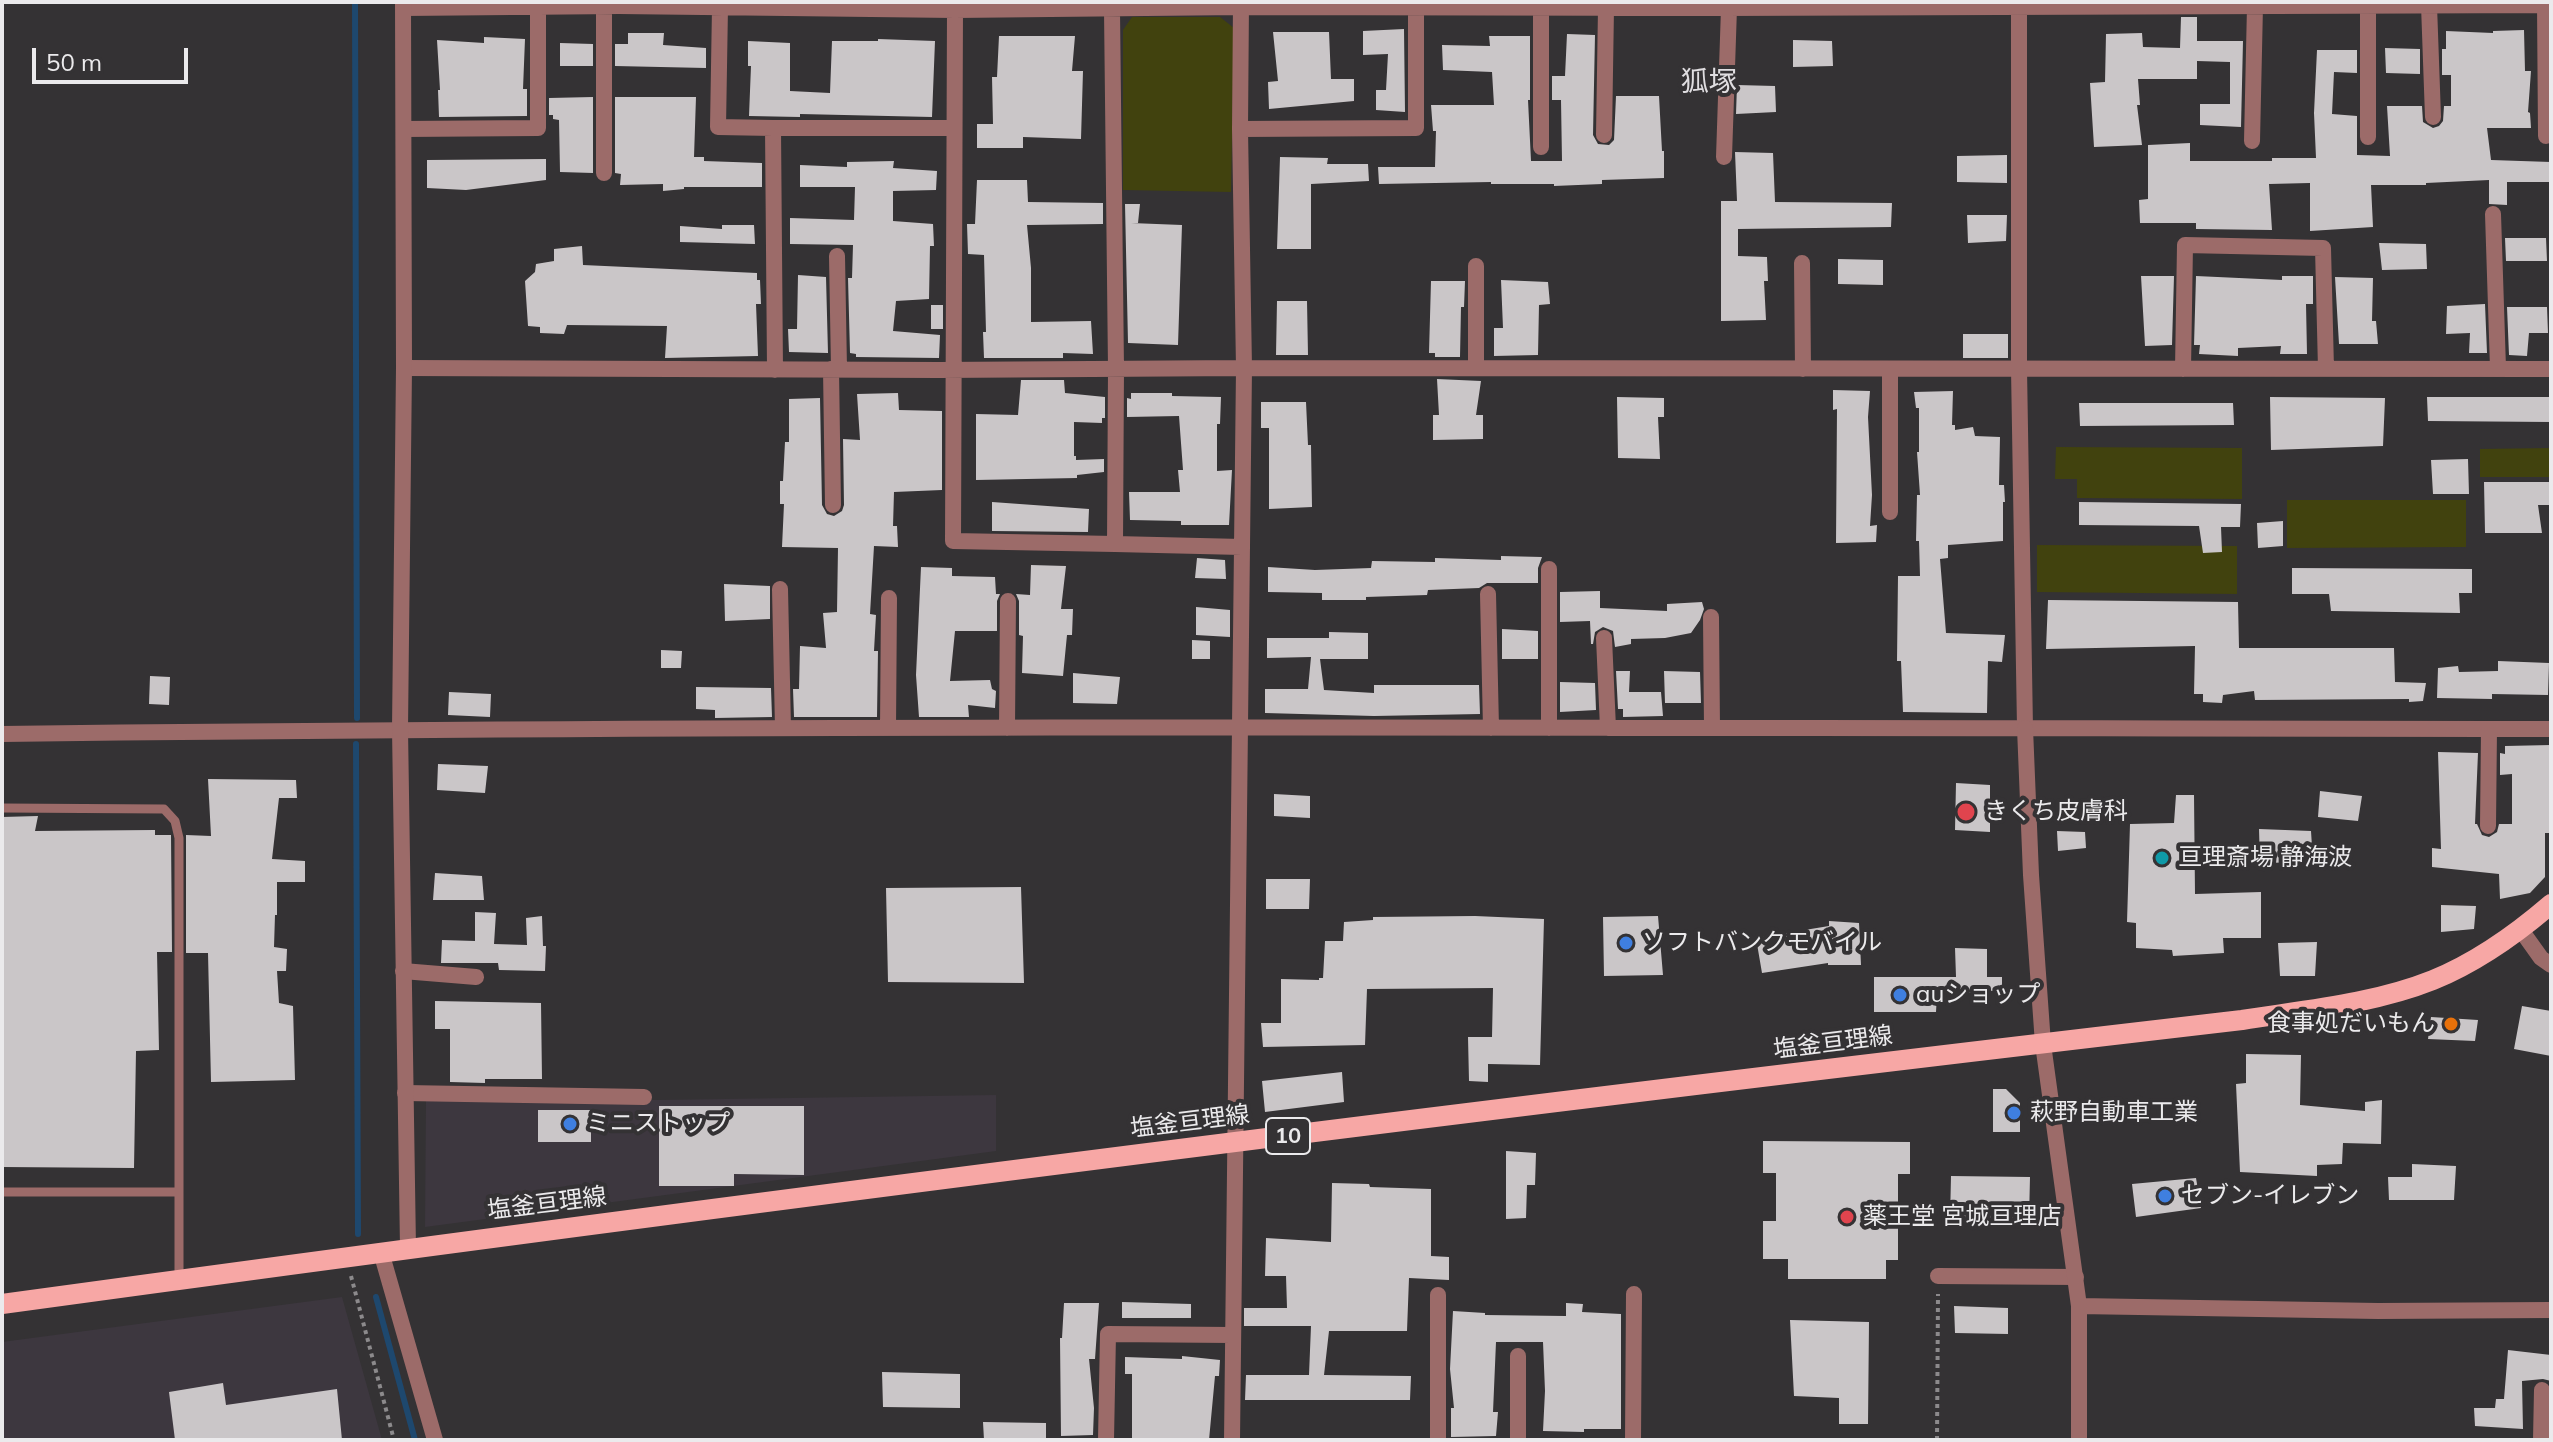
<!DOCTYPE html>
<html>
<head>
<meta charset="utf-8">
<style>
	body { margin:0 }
	#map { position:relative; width:2553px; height:1442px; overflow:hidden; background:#343234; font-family:Mulish,sans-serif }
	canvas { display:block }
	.frame { position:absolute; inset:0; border:4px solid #ebeaec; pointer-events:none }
	.scale { position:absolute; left:32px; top:48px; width:156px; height:36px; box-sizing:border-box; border:4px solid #ebeaec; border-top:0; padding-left:10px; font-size:24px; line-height:28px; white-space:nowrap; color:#ebeaec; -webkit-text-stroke:6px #343234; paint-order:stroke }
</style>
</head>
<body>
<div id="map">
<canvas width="2553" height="1442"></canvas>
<div class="frame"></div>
<div class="scale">50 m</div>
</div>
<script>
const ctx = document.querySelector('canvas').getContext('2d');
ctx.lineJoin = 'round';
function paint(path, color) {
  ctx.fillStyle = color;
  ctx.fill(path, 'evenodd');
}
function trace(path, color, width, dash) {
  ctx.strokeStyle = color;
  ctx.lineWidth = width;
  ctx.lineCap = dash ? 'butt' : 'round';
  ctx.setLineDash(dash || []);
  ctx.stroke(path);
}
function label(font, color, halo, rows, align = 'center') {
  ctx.font = font + ' Mulish,"Noto Sans JP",sans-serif';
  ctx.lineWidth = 8;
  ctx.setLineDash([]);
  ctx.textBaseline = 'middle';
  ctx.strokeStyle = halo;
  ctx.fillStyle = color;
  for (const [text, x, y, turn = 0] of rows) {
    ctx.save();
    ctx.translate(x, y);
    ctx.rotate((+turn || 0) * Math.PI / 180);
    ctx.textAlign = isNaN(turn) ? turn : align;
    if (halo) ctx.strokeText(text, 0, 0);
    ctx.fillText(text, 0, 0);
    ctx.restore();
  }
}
paint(new Path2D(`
	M996,1095V1151L425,1227L426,1100H656Z
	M342,1297L382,1440H2V1342Z`), '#3d373f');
paint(new Path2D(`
	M1132,17H1220L1234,28L1231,192L1123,190V30Z
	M2056,447L2242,448V499L2077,498V479H2055Z
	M2551,448V477H2480V449Z
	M2287,500H2466V547L2287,548Z
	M2037,545L2237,546V594L2037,592Z`), '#41420e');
trace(new Path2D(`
	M355,2L357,718
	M356,744L358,1234
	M376,1297L415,1440`), '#1e486e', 6);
paint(new Path2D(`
	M2181,17H2197V41H2243L2241,127L2200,125V104H2230V62L2197,61V79H2138L2140,105H2137L2142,145L2094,147L2090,83L2105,82L2106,34L2142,33L2143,47L2180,48Z
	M1404,29L1405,112L1376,110V90H1386L1388,54L1363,55V31Z
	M2524,30L2525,71H2531L2528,112L2530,113L2531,128H2487L2491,160L2551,162V182H2507V205L2489,204V180L2426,183V185H2371L2373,227L2310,231V183L2269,184L2272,230L2196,229V223H2140L2139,200L2148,199V145L2190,143V161H2272V158H2316L2314,113L2317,50H2357V73L2334,72L2332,114L2357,116V155L2390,156L2387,106H2422L2423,122L2433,128L2439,126L2443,121L2444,106H2451V75H2442V49H2446V31L2493,33V31Z
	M1273,32H1329L1331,79H1354V101L1269,109L1268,82L1278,81Z
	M628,33H664L663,45L706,48V68L615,66V44H628Z
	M1567,34L1595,35L1593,135L1598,144L1609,145L1614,140L1616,96H1659L1662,151H1664V178L1602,180V184L1554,186V184H1491V182L1379,184L1378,167H1435L1436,131H1433L1431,105H1494L1492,72L1443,70L1442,45L1490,46L1489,36H1530V100H1528L1531,161H1562L1561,100H1552V76H1565Z
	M999,36H1075L1072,71H1083L1081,139L1023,137V148H977V124H993L992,77H997Z
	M484,37L525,39L523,89H527V116L439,117L438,90H440L437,40L484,43Z
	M878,39L935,41L932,117L800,114V117L749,116L751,66H748V41L790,43V91L830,93L832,41H878Z
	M1793,40L1832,41L1833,66L1793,67Z
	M560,43L593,44V66H560Z
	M2385,48L2420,49V74L2386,73Z
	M1737,85L1775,86L1776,112L1736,114Z
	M593,97V173L560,172L559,120L553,119V115H549V98Z
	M615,97H696L694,157H704V161L762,163V187H684V189L663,191V184L620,185L621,174L615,173Z
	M1735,152L1773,153L1775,202L1892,203L1891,227L1738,229V256L1767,257L1768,281H1764L1766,320L1721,321V201H1737Z
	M2007,155V183L1957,182V156Z
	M1280,157L1328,158L1327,164H1368L1369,181L1311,184V249H1277Z
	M546,159V180L466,190L427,188V160Z
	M894,161L893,168L937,171L936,190L893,191V221L933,224L934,246H930L929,299L896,301L893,331L940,335L939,358L856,357V354L850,353L848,278H852L853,245L790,244V218L854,220L855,187H800V165L847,167V162Z
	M977,180H1027L1028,202L1103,203V224L1027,225L1031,268V322L1091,321L1093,354L1063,353V358H984L983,332H986L984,255L968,254L967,224H975Z
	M1125,204H1140L1138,223H1131L1182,225L1178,345L1128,343Z
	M1967,215H2007L2006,241L1968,243Z
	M722,225H754L755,244L680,242V226L722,229Z
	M2505,238H2546L2547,261H2506Z
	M2379,243L2426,244L2427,269L2382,270Z
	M582,246L583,265L757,273V280H760L761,304H756L758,356L665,358L667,326L567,325L564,334L540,333V327L528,326L525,281L535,272L536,264L554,261V249Z
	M1838,259L1883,260V285L1838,284Z
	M798,275L826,277L828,353L789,352L788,329H797Z
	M2141,276H2174L2172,345L2145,346Z
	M2196,276L2282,280V276H2313V304H2306L2307,354H2280L2281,346L2238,348V356L2199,354L2200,345H2194Z
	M2335,277L2373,278L2372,321H2376L2378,344H2339Z
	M1501,280L1548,282L1550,304L1539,305L1538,355L1494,356V328H1503Z
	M1431,281H1465L1464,307H1461L1460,357H1435V353H1429Z
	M1277,301H1307L1308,355H1276Z
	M2485,304L2487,353H2469L2470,333L2446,334L2447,306Z
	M931,305H943V329H931Z
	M2507,307H2547L2548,333H2529L2527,356L2509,355Z
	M1963,334H2008V358H1963Z
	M1437,379L1481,381L1476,415H1483V439L1433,440V415H1439Z
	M1021,380H1064L1065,393L1105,397V418H1102V423L1074,422V456H1076V460L1104,459V472L1077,475V478L976,480V414L1018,415Z
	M1833,390L1870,391L1868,417L1872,495L1870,526L1877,525L1876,542L1836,543L1837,409L1833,410Z
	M1953,391L1952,425H1955V430L1973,427L1975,436L2000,437L1999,485H2004L2005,502H2003V541L1948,545V558L1940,559L1946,633L2005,635L2002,662L1988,661L1987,713L1903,712L1901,661H1897L1898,576H1920L1919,541H1916L1917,495H1920L1917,452H1919V408H1916L1914,392Z
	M898,393L899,410L942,411V490L894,492L893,526H897L898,547L874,546L870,614L876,615L874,651H878L877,717H794L793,689H799L800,646L826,648L823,613L837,612L838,548L782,547L784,504H780V481H783L785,442H789V399L820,398L822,505L827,514L834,516L842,511L844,505L843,439L860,440L857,394Z
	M1131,393H1172V396L1221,397L1220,424H1217V471L1232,470L1229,525H1181V521L1130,520L1129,492H1180L1178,470H1183L1179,416L1127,417V398L1131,399Z
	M1617,397L1664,398V417H1658L1660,459L1618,458Z
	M2270,397L2385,398L2383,446L2271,450Z
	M2427,397H2551V422L2428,421Z
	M1261,402H1306L1308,445H1311L1312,507L1269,509V428H1261Z
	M2079,403H2233L2234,425L2080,426Z
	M2468,459L2469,494H2433L2431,460Z
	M2484,482H2551V505H2538L2542,533H2485Z
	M992,502L1089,509L1088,532L992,531Z
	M2079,502L2241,504L2240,527H2221L2222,552L2203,553L2199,526L2079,525Z
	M2283,521V546L2258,548L2257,523Z
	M1501,556L1542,557L1538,568V583H1487L1479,588L1428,590L1427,595L1366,597V600H1322V593L1268,592V567L1315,570L1371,568L1372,561L1435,562V558L1501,560Z
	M1197,558L1225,560L1226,579L1195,578Z
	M1031,565L1066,566L1061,609H1073L1072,635H1067L1063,676L1022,673L1023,636L1019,635V601L1016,594L1030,595Z
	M921,567L952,568V576L995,577L996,594H1000L997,601V631H955L950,681L990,680L992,689L996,691L995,708L968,705L969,717H919L916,675Z
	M2292,568L2472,569V593H2459L2460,613L2331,611L2329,594H2292Z
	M724,584L770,586V619L725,621Z
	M1600,591V608L1667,611V604L1702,602L1704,609L1700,620L1691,633L1665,638L1631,639V644L1615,647L1613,631L1603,627L1595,632L1593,644H1591L1590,621L1560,622V592Z
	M2048,600L2238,602L2239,648H2394L2395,682L2426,683L2423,701L2409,702V699L2255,700L2254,691L2223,695L2222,703L2203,702V694H2194L2195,646L2046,649Z
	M1196,607L1230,610V637L1196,635Z
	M1502,629L1538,631V659H1502Z
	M1329,632L1368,633V659H1320L1324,690L1374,693V685H1479L1480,714L1374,716L1265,713V689H1308L1311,657L1267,658V638H1329Z
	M1192,640L1210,641V659H1192Z
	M661,650L682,651L681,668H661Z
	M2498,661L2549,663L2548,695L2492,694V699L2437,698L2438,668L2458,666L2459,672L2498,671Z
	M1616,671H1630L1629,692H1661L1663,716L1623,717V709H1618Z
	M1664,671L1700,672L1701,703H1665Z
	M1073,673L1120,677L1117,704L1073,703Z
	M150,676L170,677L169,705L149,704Z
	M1560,682L1595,683L1596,710L1560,712Z
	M696,687L771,688L772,717L715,718V710L696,709Z
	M449,692L491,694L490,717L448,715Z
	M2551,745V833H2545V877L2530,893L2500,899L2499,874L2432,867V848L2441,849L2438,752L2478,753L2475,824H2477L2482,835L2489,837L2497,832L2499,824H2512V774L2500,775V753L2505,754V746Z
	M438,764L488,766L485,793L437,790Z
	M208,779L296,780L297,798H279L272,859L305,861V882H277V915H275L274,947L287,949L286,971H277L279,1003L293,1006L295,1080L211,1082L208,953H186V835L211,836Z
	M1956,783L1990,785V832L1955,830Z
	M2320,791L2362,796L2358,821L2318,817Z
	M1274,794L1310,796V818L1274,816Z
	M2176,795H2194L2195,894L2261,892V938H2223L2224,953L2173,956L2172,950L2136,948V923L2127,922L2130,824L2174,823Z
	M38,816L35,831L155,830V835H171L172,952H157L159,1050L136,1051L134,1168L2,1167V817Z
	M2259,829L2311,831L2313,862L2260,863Z
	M2057,831L2085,832L2086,848L2058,851Z
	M435,873L482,876L484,900H433Z
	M1266,879H1310L1309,909H1266Z
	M1021,887L1024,983L888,982L886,888Z
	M2441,905L2476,906L2474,929L2441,932Z
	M475,912L496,913L494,944L527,945L526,918L542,916L543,946H546L545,971L499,970L498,963H441L442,940L475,941Z
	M1475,916L1544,919L1540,1065L1488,1064V1082L1469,1081L1468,1037H1492L1493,988L1367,989L1365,1045L1263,1047L1261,1023H1281V979L1319,980V978H1323L1325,941H1343L1344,922L1373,920V917Z
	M1658,916L1663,975L1604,976L1603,917Z
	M1829,921L1859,923L1861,965H1828V963L1762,973L1756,938L1829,926Z
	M2317,942L2315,976H2280L2278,943Z
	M1955,948L1987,949V977H2002V990L1937,995L1936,1012H1874V977H1956Z
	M435,1001L541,1003L542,1079H485V1083L450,1082V1029H435Z
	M2522,1006L2551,1011V1056L2514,1049Z
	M2431,1017L2478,1020L2475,1041L2428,1039Z
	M2246,1054L2301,1055L2300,1105L2365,1111V1102L2382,1100L2381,1144L2343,1143L2342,1164L2317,1165V1176L2240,1172L2236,1084L2246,1083Z
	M1342,1072L1344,1102L1265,1112L1262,1081Z
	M1993,1089H2006L2020,1103V1132H1993Z
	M659,1106H804V1175L734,1174V1186H659Z
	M538,1110H591V1142H538Z
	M1763,1141L1910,1142V1174H1898V1260H1886V1279H1788V1259H1763V1221H1776V1173H1763Z
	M1506,1151L1536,1153L1535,1185H1527L1526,1218L1506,1219Z
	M2412,1164L2456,1166L2454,1200H2389L2388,1177H2412Z
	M1951,1176L2030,1177L2029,1220H1950Z
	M2196,1178L2201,1208L2136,1217L2132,1184Z
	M1332,1183L1369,1184L1370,1187L1431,1189V1256L1449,1257V1280L1409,1278L1407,1331H1329L1324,1375L1411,1376L1410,1400H1245L1246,1375H1309L1311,1326H1244V1308H1287L1286,1276H1265L1266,1238L1331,1242Z
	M1122,1302L1191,1304V1318H1122Z
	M1064,1303H1099L1095,1359H1089L1094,1408L1093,1435L1061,1436L1060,1338H1062Z
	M1566,1303L1583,1304L1582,1312L1621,1314V1429H1584V1432L1543,1431L1545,1391L1543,1342H1496L1493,1412H1498L1496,1436L1451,1437V1408H1454L1450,1369L1453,1311L1485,1313V1315L1566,1316Z
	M1954,1306L2008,1308V1334L1955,1333Z
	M1790,1320L1869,1322L1868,1424H1839V1398L1794,1396Z
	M2508,1350L2551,1355V1381L2543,1379L2522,1381L2523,1429L2475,1426L2474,1408H2495L2496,1399H2504Z
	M1182,1356L1220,1360L1219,1376H1215L1209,1440H1132V1374H1125V1357L1182,1359Z
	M882,1372L960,1374V1408L883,1407Z
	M223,1383L226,1405L337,1389L342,1440H175L169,1392Z
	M983,1422L1046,1423V1440H984Z`), '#cac6c8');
trace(new Path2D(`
	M351,1276L394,1440
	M1937,1440L1938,1294`), '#8c8a8c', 4, [4, 4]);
trace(new Path2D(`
	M2,808L164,809L175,821L179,838V1280
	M2,1192H179`), '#9c6b69', 9);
trace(new Path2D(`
	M2019,2V369L2025,728
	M2429,5L2433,117
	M2545,5L2546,136
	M720,7L718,127L773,128
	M403,8L619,6L955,10L1241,7L1723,8L2551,5
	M955,10L953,541L1115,544
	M1112,10L1116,369L1115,544L1242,547
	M404,129L538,128V6
	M1240,129L1416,128V2
	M1604,135L1606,8
	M2368,137V5
	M2252,141L2255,6
	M1541,147V8
	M1724,157L1729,8
	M604,173V6
	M2493,214L2498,368
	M837,256L839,369
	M1802,263L1803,369
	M1476,266V368
	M404,368L939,370L1244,368L2551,369
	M831,369L833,505
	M2183,369L2185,245L2323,248L2326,369
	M775,370L773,128H954
	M1890,512V369
	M1549,569V728
	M780,589L783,728
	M1488,594L1491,728
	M1711,617L1712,728
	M1604,638L1608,728
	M888,728L889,598
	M1007,728L1008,601
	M2,734C852,724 1701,728 2551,729
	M2488,826L2489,729
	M2521,930L2541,958L2551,965
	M403,971L476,977
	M405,1093L644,1097
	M381,1252L435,1440
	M1938,1276L2076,1277
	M1106,1440L1108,1334L1232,1335
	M1232,1440L1244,368L1240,129L1241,2
	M1438,1440V1295
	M1518,1440V1356
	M1633,1440L1634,1294
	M2541,1440L2542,1390`), '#9c6b69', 16);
trace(new Path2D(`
	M403,2L404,368L400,729L408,1248
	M2025,728L2031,875L2043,1044L2079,1306V1440
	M2079,1306L2378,1311L2551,1310`), '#9c6b69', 16);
trace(new Path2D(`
	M2,1304C748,1202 1494,1107 2242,1020C2305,1010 2373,1004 2433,980C2477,962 2515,935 2551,904`), '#f7a7a5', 20);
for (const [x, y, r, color] of [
	[1966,812,10,"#e0444e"],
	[2162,858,8,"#0f9aa8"],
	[1626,943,8,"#3f7fe0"],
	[1900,995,8,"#3f7fe0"],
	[2451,1024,8,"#e8710a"],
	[2014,1113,8,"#3f7fe0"],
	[570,1124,8,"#3f7fe0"],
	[2165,1196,8,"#3f7fe0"],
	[1847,1217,8,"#e0444e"]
]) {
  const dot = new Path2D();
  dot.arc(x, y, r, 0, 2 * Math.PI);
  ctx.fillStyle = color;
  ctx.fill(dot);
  trace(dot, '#343234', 3);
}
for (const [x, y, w] of [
	[1288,1136,44]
]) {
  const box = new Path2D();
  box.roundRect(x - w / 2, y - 18, w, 36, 6);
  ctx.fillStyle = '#343234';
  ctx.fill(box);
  trace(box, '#ebeaec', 2);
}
label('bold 22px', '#ebeaec', null, [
	["10",1288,1136]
]);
label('24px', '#ebeaec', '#343234', [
	["きくち皮膚科",1984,812],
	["亘理斎場 静海波",2178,858],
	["ソフトバンクモバイル",1642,943],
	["auショップ",1916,995],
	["食事処だいもん",2435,1024,"right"],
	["萩野自動車工業",2030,1113],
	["ミニストップ",586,1124],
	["セブン-イレブン",2181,1196],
	["薬王堂 宮城亘理店",1863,1217]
], 'left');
label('24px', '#ebeaec', '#343234', [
	["塩釜亘理線",1833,1043,-7],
	["塩釜亘理線",1190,1122,-7],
	["塩釜亘理線",547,1204,-7]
]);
label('28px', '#e0dee1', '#343234', [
	["狐塚",1709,83]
]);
</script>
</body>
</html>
